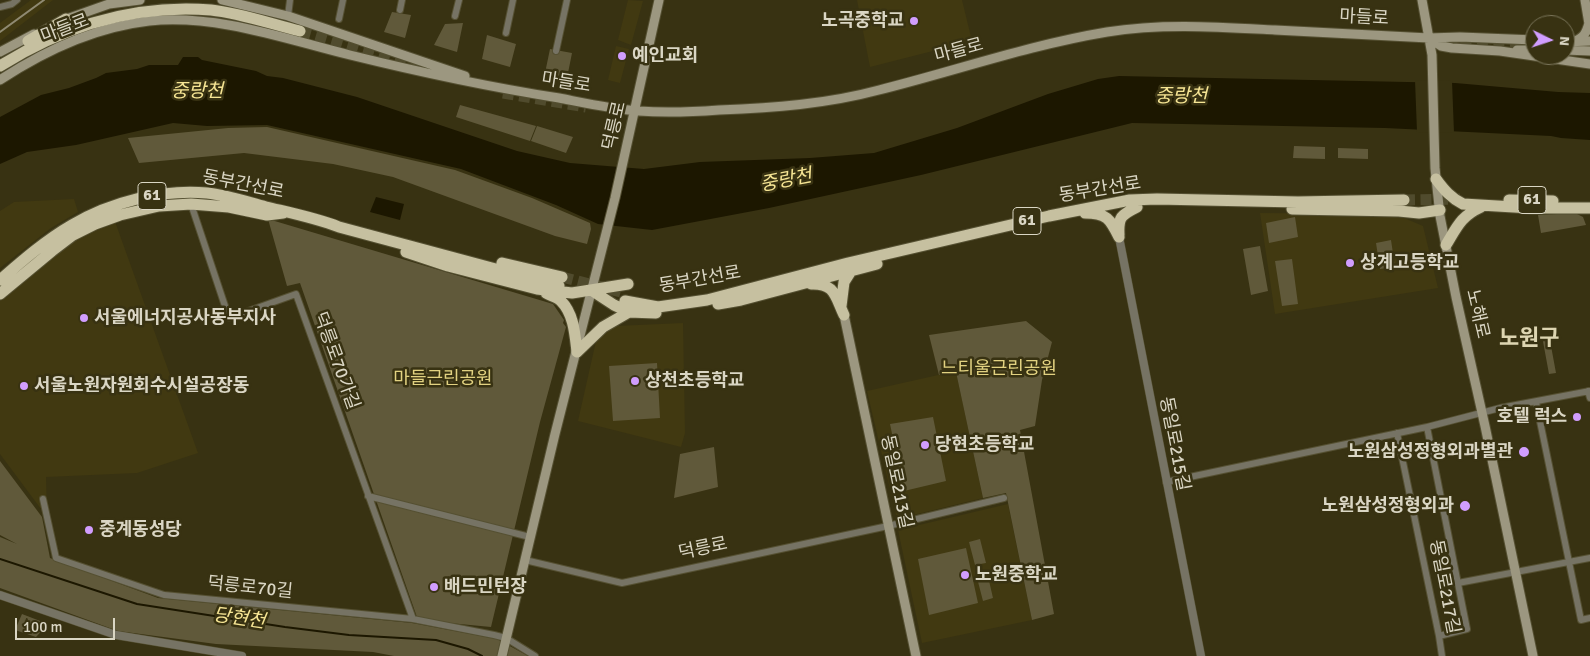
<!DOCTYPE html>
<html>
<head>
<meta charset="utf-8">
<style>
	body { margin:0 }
	#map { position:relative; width:1590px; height:656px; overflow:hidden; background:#383212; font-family:Signika,sans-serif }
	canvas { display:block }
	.north { position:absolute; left:1525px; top:15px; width:50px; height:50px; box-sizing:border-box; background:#383212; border:1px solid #797459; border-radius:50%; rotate:94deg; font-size:14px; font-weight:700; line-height:20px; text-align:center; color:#dad6c4 }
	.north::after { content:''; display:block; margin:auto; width:18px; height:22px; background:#d19dfe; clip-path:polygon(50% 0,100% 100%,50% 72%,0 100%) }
	.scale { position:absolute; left:15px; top:618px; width:100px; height:22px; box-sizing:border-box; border:2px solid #dad6c4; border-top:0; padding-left:6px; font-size:15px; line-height:18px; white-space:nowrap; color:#dad6c4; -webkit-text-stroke:4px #383212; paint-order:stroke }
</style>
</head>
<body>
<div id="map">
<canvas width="1590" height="656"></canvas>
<div class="north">N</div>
<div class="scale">100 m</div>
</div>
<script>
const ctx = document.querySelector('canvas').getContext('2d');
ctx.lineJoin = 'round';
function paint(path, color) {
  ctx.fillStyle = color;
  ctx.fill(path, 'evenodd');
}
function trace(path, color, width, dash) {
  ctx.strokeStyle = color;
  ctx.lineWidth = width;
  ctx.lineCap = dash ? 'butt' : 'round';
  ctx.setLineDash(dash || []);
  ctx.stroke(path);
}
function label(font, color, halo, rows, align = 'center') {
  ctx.font = font + ' Signika,"Noto Sans KR",sans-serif';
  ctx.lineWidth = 5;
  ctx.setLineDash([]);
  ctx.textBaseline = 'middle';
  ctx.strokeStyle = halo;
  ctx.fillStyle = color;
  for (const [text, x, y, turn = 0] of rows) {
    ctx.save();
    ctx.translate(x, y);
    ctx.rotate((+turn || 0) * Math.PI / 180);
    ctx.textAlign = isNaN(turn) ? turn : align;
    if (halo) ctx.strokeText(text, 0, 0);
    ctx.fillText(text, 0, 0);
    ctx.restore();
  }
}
paint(new Path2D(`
	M31,0H53L0,41V23Z
	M628,0L643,1L631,45L618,40Z
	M857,0H962L972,41L870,67Z
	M616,46L629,49L620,83L608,80Z
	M74,199L78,212L51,228L0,268V211L14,202Z
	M1260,213L1369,214L1404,218L1423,226L1438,288L1275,314Z
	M113,216L198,453L137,473L46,477L47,517L0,454V293L83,224Z
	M683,323L685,433L681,447L578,421L596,341L605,330L616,326Z
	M956,371L983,498L897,519L867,391Z
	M1008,504L1032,620L922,643L898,530Z`), '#413911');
paint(new Path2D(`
	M392,12L411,15L405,38L384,32Z
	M463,23L457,52L434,45L445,24Z
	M487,35L516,44L510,67L482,59Z
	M550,49L572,53L567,78L545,73Z
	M460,105L536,126L530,141L456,117Z
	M537,126L573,137L566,153L531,141Z
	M267,127L455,170L532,198L590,223L591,229L587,244L555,236L393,177L333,164L244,153L139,163L128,138L228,128Z
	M1294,146L1325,147V159L1293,158Z
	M1338,148L1368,149V159L1338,158Z
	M1575,213L1583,217L1586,225L1541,233L1538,215Z
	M1295,217L1298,237L1269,243L1266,223Z
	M268,219L553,304L564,320L563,323L566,327L540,422L491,627L418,620L300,283L287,286Z
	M1391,240L1395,267L1380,269L1376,243Z
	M1260,246L1268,291L1251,295L1243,249Z
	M1292,259L1298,304L1282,306L1275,261Z
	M1026,321L1052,342L1042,380L1035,426L1020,430L1054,614L1032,620L1006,493L983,498L956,372L939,375L929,335Z
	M1549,335L1556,373L1549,374L1542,336Z
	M657,363L660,418L613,421L609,366Z
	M933,417L946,481L904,491L890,424Z
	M714,447L718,487L674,498L680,454Z
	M0,461L42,517L50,558L158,598L412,623L497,639L528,656H394L373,652L216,644L118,631L0,588V537L17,544L0,535Z
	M980,539L986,563L975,565L969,542Z
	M966,548L978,603L929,615L918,559Z
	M987,572L993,598L983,601L976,574Z
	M22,614L48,624L36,637L15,630Z`), '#60593a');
paint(new Path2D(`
	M183,57H198L202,60L256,71L267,76L283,78L357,97L517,151L570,163L644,169L700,162L810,158L874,153L957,128L1048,94L1098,79L1119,76L1455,83L1558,92L1590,93V140L1561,138L1551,136L1385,128L1132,123L921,175L769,208L652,230L598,224L556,205L461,169L267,125L207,126L173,123L76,145L27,152L0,164V117L41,95L69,88L96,78L106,73L137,69L149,65H178Z
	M376,197L404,204L400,220L370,212Z`), '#1c1700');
paint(new Path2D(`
	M1415,80L1452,81L1454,133L1417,132Z`), '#383212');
trace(new Path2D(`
	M0,559L137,604L285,627L349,635L436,640L468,649L482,656`), '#1c1700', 2);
trace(new Path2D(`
	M300,31L438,72
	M1444,41L1535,45
	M503,93L586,107
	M1404,200L1460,199
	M562,277L625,293`), '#504b2d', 11, [11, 5.5]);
const minor = new Path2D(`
	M0,7L12,4L17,0
	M400,10L402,0
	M288,16L290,0
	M455,16L459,0
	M339,19L343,0
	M506,33L513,0
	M556,51L567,0
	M191,204L229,318L296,294L413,619
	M1588,391L1590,398
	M1536,402L1581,620L1590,618
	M1427,427L1467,629L1439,636
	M1397,433L1439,636L1442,656
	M1166,482L1427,427L1500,408L1590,391
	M368,496L530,537
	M43,499L56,558L164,595L413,619L494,635L506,638L535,656
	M525,560L622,583L888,526L1004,498
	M1458,583L1590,558`);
const tertiary = new Path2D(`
	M1119,237L1201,656
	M0,595L116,635L242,656`);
const secondary = new Path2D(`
	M222,0L288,16L465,76
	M1422,0L1432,55L1435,168L1440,216L1456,297L1485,426L1533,656
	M1585,0L1590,30
	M61,21L109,4L140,0
	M1429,38L1441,46L1452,48L1500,51L1590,64
	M1565,42L1590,41
	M1573,42C1584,37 1586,34 1589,23
	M1517,50H1535
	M1565,50L1590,51
	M0,52L34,34
	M0,80C44,51 96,27 149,21C217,14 285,39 350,55C419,72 489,87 559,98C585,103 612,109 639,111C665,113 692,112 719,110C773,108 827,104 879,90C955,71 1029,45 1107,32C1162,23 1219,27 1275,30C1326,33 1378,35 1429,38L1460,37L1535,40
	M844,315L916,656
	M502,656L555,434L615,198L659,0`);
const trunk = new Path2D(`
	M28,41L66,19
	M0,66C64,26 135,4 211,10C240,13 271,24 300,31
	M1436,179C1444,190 1451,198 1463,204L1531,208H1590
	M1509,200L1553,201
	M1292,209L1399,211L1419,213L1440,210
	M1085,213C1107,213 1110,219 1119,237
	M1119,235C1118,217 1121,215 1137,207
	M1446,245C1457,227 1461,216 1481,207
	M406,252L448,266L537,289L572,293L628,284
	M502,263L562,277
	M0,280C23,260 46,240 72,225C111,202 162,189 207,193C227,195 247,202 266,207C291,213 316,218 339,227L559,286
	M811,284C835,283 835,296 844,315
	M591,290L614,305L629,312L656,313
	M546,293C551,296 557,297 561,301C574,314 575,335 577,352
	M0,294L52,251L73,235L95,224L120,215L159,206L191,204L229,207L267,215L283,213
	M625,301L658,307L707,300L848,263L1049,216L1130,200L1157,199L1298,202L1404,200
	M718,304L741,300L877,264
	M841,306L844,282L851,271
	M577,352L603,327L629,312`);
trace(minor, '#555032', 8);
trace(tertiary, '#555032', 9);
trace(secondary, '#555032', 11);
trace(trunk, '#555032', 13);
trace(minor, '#767364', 6);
trace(tertiary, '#767364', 8);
trace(secondary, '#9c9780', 9);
trace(trunk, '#c6c0a0', 11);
trace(new Path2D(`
	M0,32L44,0`), '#8f8a72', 2);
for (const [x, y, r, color] of [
	[914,21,5,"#d19dfe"],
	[622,56,5,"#d19dfe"],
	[1350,263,5,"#d19dfe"],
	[84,318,5,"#d19dfe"],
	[635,381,5,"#d19dfe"],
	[24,386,5,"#d19dfe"],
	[1577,417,5,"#d19dfe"],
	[925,445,5,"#d19dfe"],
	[1524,452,6,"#d19dfe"],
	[1465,506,6,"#d19dfe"],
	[89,530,5,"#d19dfe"],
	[965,575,5,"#d19dfe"],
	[434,587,5,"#d19dfe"]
]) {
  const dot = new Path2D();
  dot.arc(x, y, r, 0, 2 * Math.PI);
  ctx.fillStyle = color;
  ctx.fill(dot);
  trace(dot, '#383212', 2);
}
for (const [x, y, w] of [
	[152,196,28],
	[1532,200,28],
	[1027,221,28]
]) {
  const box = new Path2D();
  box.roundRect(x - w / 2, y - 13.5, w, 27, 4);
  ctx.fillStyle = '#383212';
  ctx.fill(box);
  trace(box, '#dad6c4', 1);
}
label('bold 16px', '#dad6c4', null, [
	["61",152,196],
	["61",1532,200],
	["61",1027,221]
]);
label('18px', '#dad6c4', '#383212', [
	["마들로",1364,18,3],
	["마들로",65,29,-21],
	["마들로",959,51,-15],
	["마들로",566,83,9],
	["덕릉로",615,126,-77],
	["동부간선로",243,185,11],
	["동부간선로",1100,190,-9],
	["동부간선로",700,280,-10],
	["노해로",1477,314,77],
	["덕릉로70가길",336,361,70],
	["동일로215길",1174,444,79],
	["동일로213길",896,482,78],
	["덕릉로",703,549,-12],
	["동일로217길",1444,587,79],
	["덕릉로70길",250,588,6]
]);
label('bold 18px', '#dad6c4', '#383212', [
	["노곡중학교",904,21,"right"],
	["예인교회",632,56],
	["상계고등학교",1360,263],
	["서울에너지공사동부지사",94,318],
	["상천초등학교",645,381],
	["서울노원자원회수시설공장동",34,386],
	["호텔 럭스",1567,417,"right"],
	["당현초등학교",935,445],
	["노원삼성정형외과별관",1513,452,"right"],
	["노원삼성정형외과",1454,506,"right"],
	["중계동성당",99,530],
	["노원중학교",975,575],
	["배드민턴장",444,587]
], 'left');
label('18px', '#e2d281', '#383212', [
	["느티울근린공원",999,369],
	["마들근린공원",443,379]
]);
label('italic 19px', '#f6e594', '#383212', [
	["중랑천",197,92],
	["중랑천",1181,97],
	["중랑천",786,181,-11],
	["당현천",239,619,8]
]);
label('bold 22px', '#ddd5b1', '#383212', [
	["노원구",1529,339]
]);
</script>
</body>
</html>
